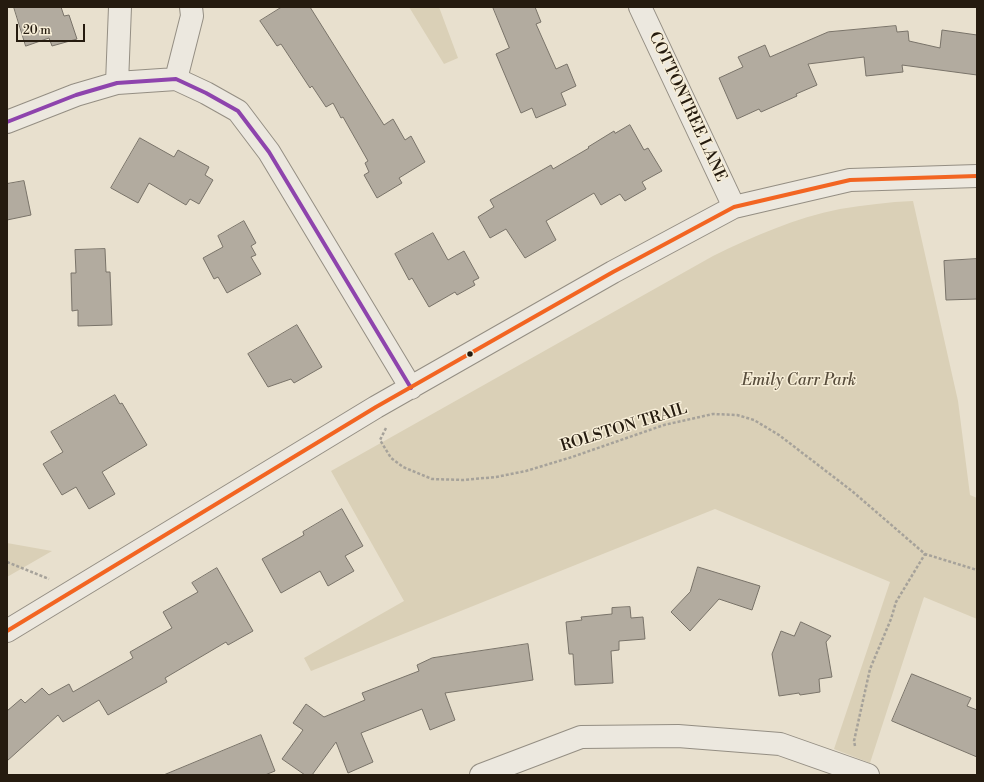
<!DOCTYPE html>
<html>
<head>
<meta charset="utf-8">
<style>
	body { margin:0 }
	#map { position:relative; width:984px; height:782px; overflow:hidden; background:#e8e0ce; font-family:"Libre Bodoni",serif }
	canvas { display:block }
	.frame { position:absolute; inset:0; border:8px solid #251b0f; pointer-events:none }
	.scale { position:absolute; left:16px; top:24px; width:69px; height:18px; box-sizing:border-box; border:2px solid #251b0f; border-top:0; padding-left:5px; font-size:12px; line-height:14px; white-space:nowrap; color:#251b0f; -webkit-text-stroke:3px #f7eed8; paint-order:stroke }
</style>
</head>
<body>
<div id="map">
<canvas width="984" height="782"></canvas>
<div class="frame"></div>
<div class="scale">20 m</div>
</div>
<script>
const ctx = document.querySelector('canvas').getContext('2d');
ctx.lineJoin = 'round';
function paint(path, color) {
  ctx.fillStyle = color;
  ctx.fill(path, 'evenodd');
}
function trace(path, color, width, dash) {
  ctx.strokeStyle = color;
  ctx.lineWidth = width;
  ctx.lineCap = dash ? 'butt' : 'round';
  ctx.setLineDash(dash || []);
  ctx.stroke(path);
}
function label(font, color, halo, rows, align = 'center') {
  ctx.font = font + ' "Libre Bodoni",serif';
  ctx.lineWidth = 3;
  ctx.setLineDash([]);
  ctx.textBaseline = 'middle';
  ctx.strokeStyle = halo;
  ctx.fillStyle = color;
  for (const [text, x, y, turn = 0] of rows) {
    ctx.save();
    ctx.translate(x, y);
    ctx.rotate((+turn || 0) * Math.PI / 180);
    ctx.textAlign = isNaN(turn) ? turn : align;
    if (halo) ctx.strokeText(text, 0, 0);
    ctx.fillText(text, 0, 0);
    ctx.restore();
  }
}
paint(new Path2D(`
	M409,7H439L458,58L444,64Z
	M913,201L958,401L970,495L977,498V619L924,597L870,763L834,749L890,582L715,509L311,671L304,658L404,601L331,471L713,256C754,236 795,218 840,209C864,205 889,202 913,201Z
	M7,543L52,551L7,577Z`), '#dad0b7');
const building = new Path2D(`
	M14,7H61L64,16L69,15L77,39L52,46L49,38L26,46Z
	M282,7H310L384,125L393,119L405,140L411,136L425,162L399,178L402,183L377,198L364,175L369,172L365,163L368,161L343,117L341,118L333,103L326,107L312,86L310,88L281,44L277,46L260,21Z
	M493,7H535L541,22L536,24L556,69L567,64L576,86L561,93L566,105L536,118L532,108L521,113L496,54L509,48Z
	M896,26L897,32L908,31L909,41L940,48L942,30L977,35V75L902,65L903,72L866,76L864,57L808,64L817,85L796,94L797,96L761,112L759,109L737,119L719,78L743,67L738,57L765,45L770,57L828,32Z
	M630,125L644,150L648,148L662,171L642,182L646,189L625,201L620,194L601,205L594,193L546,221L556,240L525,258L506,229L490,238L478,217L494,207L490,200L551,165L553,169L589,148L588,147L614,131L615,133Z
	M140,138L174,157L178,150L209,167L205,175L213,180L199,204L190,199L186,205L149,183L138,203L111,188Z
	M24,181L31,215L7,220V184Z
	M244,221L256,243L251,246L256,255L251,257L261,274L227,293L218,277L214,279L203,258L223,247L218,236Z
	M433,233L448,260L464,251L479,278L473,281L475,285L457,295L455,292L429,307L412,278L409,280L395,254Z
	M105,249L106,272H110L112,325L78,326V310L72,311L71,273H76L75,250Z
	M977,259V299L946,300L944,261Z
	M297,325L322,367L294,383L291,379L268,387L248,354Z
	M115,395L120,404L122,403L147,445L102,472L115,494L89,509L76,487L62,495L43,464L63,452L51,432Z
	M342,509L363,546L345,556L354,571L328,586L320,571L281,593L262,559L304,535L303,532Z
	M698,567L760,586L752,610L719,599L690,631L671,612L690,592Z
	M217,568L253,631L228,645L226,642L165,678L167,682L108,715L99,700L63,722L58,715L7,761V711L21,699L25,703L42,688L49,695L69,684L73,692L133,658L130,652L172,628L163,612L198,592L192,583Z
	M630,607L631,618L643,617L645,639L619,641V650L611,651L613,683L575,685L573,654H569L566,622L582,620L581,617L612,614V608Z
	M801,622L831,636L826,642L832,677L819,679L820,692L800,695L799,693L779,696L772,654L781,631L794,636Z
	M528,644L533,680L445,693L455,720L430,730L422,709L361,733L373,762L348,773L336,742L312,775H305L282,759L303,730L293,723L306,704L324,717L365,700L362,693L419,671L417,665L432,658Z
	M912,674L971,698L967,706L977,710V757L892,721Z
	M261,735L275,771L265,775H164Z`);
paint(building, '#b2ab9f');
trace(building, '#797369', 1);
const minor = new Path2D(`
	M640,7L734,207
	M176,79L192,16L191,7
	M117,83L120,7
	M7,122L76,95L117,83L176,79L206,93L238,111L269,152L411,388
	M7,631L376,407L613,272L734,207L850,180L977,176
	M481,775L581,737L678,736L780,744L868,775`);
trace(minor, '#948e83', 24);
trace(new Path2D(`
	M386,428L380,440L391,458L403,467L432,479L463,480L496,477L526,471L572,457L664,425L713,414L737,415L754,420L779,435L852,491L925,554L977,570
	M7,562L49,579
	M855,746L854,741L870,669L891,619L896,602L925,554`), '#a6a29a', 2.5, [3, 2]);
trace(minor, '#ece8df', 22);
trace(new Path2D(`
	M7,122L76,95L117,83L176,79L206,93L238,111L269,152L411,388`), '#8e44ad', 4);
trace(new Path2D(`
	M7,631L376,407L613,272L734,207L850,180L977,176`), '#f26522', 4);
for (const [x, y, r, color] of [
	[470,354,3.5,"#251b0f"]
]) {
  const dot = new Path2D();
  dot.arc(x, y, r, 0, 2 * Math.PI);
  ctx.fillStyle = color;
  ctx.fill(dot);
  trace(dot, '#f7eed8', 1.5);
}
label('16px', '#251b0f', '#f7eed8', [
	["COTTONTREE LANE",687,107,65],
	["ROLSTON TRAIL",624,428,-17]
]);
label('italic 16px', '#584d3c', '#f7eed8', [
	["Emily Carr Park",799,381]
]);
</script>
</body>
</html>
